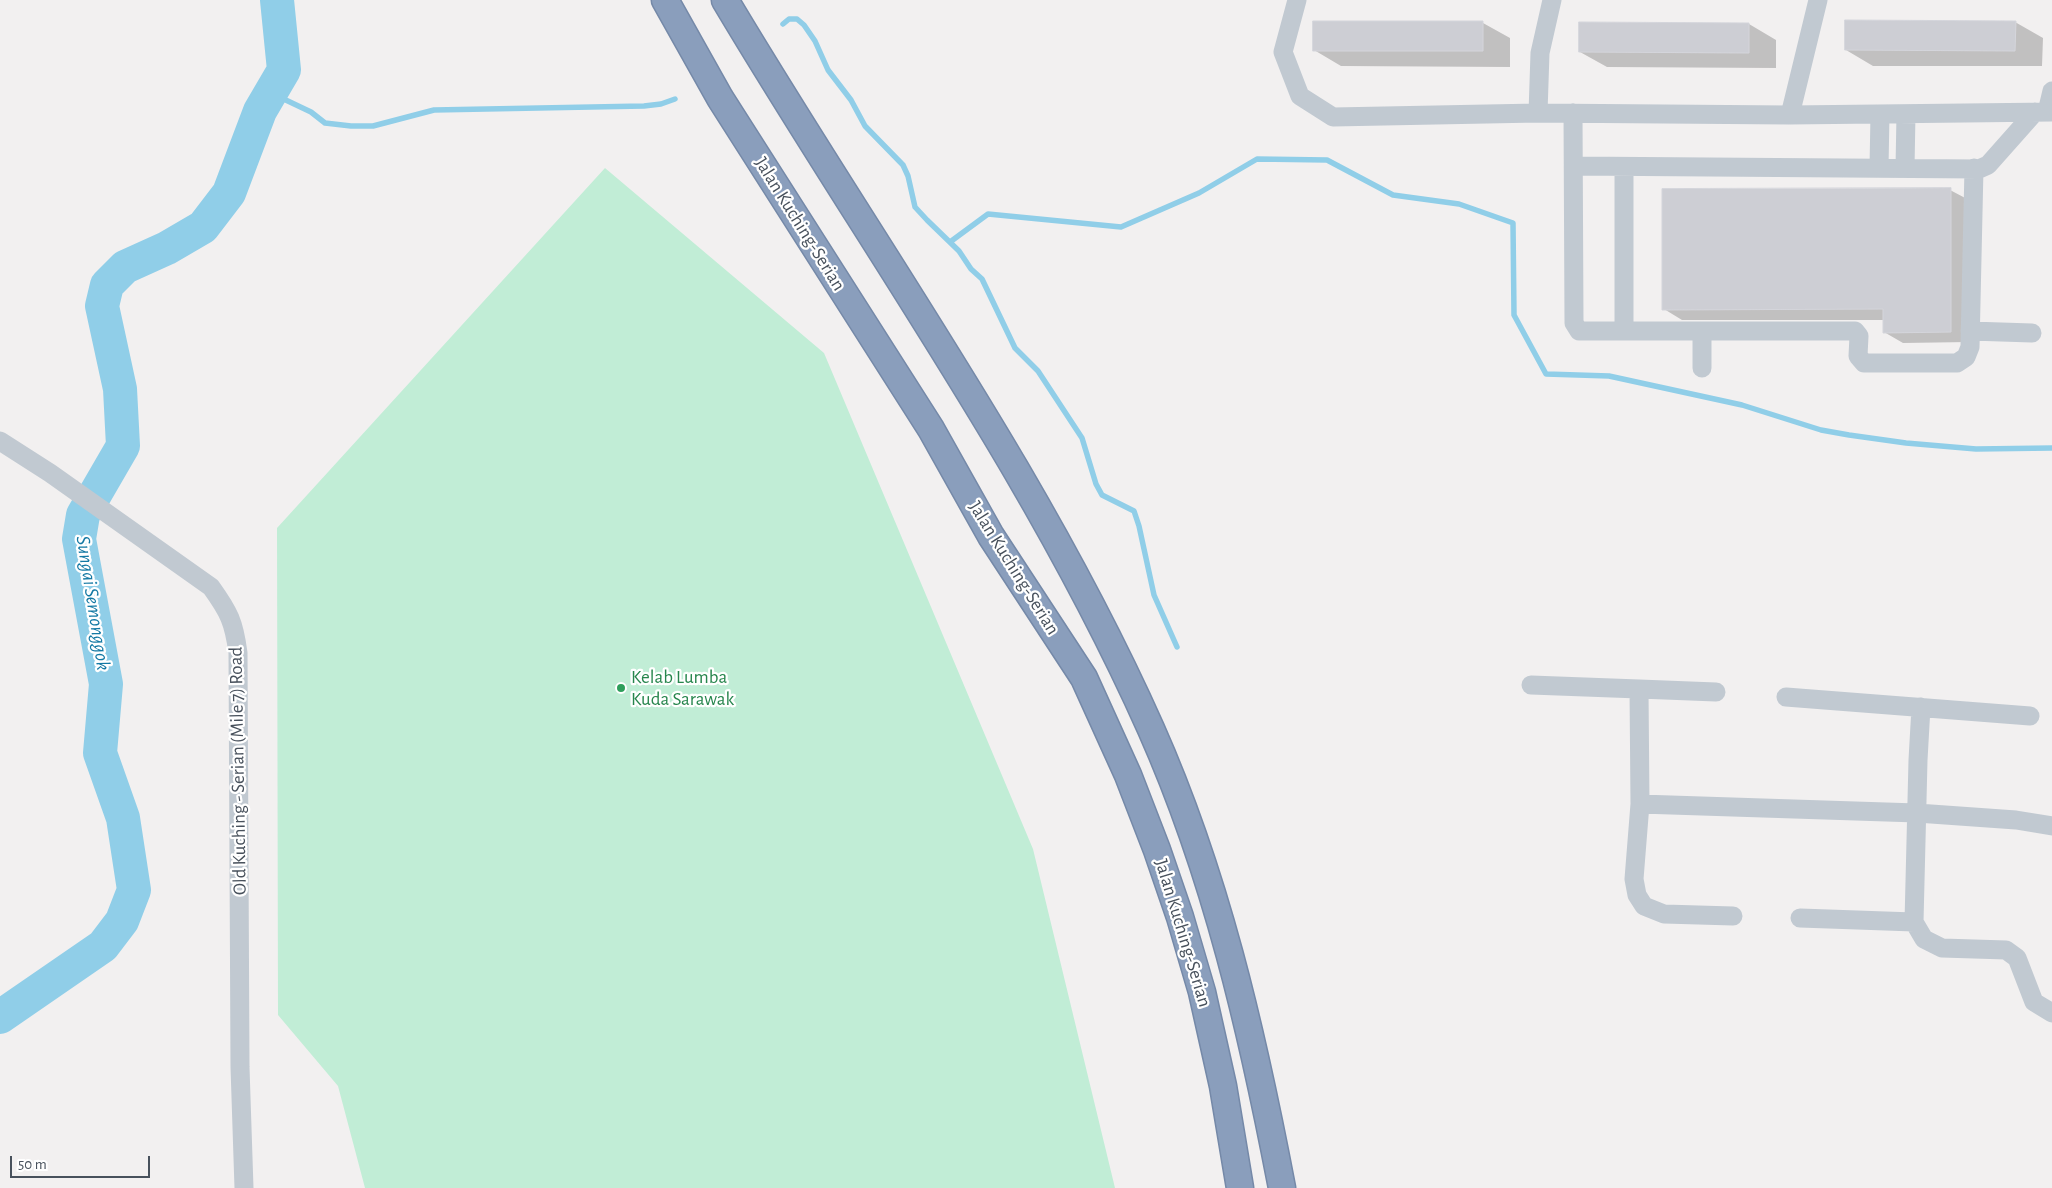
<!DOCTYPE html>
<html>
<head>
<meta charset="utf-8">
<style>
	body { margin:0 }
	#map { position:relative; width:2052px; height:1188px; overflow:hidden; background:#f2f0f0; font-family:"Alegreya Sans",sans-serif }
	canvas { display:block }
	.scale { position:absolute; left:10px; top:1156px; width:140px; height:22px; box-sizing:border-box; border:2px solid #48515c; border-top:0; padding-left:6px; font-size:15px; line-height:18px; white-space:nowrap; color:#48515c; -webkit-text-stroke:4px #fff; paint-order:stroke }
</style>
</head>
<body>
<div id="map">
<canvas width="2052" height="1188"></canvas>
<div class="scale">50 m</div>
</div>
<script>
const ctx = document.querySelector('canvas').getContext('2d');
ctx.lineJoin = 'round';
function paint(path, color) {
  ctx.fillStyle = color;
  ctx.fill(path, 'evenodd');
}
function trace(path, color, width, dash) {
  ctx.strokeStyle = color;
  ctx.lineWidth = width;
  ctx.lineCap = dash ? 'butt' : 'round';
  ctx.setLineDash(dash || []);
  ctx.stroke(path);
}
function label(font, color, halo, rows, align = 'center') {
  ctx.font = font + ' "Alegreya Sans",sans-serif';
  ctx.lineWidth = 4.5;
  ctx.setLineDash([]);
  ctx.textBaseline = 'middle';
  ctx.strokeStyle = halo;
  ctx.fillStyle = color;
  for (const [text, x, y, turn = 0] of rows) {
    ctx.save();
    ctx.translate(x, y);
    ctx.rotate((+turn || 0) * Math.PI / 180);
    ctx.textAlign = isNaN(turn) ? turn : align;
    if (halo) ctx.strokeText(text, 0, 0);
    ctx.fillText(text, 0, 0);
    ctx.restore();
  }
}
paint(new Path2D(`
	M605,168L824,353L1033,849L1115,1188H365L338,1086L278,1015L277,528Z`), '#c1edd6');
paint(new Path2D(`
	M2015,22L2043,38L2042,66H1873L1846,50Z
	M1483,23L1510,38V67L1341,66L1314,50Z
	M1749,24L1776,40V68L1607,67L1580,52Z
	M1950,190L1969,200V342L1903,343L1884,332V320H1682L1664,309Z`), '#0003');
trace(new Path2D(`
	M783,24L789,19H797L804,25L815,41L828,70L851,100L865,126L903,165L908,176L915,207L927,220L959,251L971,269L982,279L1015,348L1038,371L1082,438L1096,484L1102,495L1134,511L1139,526L1154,595L1177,647
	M271,93L311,112L325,123L351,126H373L434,110L644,106L661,104L675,99
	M950,242L988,214L1121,227L1199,193L1257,159L1327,160L1393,195L1459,204L1513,223L1514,315L1546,374L1609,376L1742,405L1821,430L1849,435L1906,443L1976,449L2052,448`), '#90cee8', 5.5);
trace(new Path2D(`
	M0,1017L103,946L122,921L134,890L123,818L100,753L106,684L79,539L83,515L123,446L120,389L102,306L107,285L125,267L167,248L203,227L229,193L260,111L284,70L277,0`), '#90cee8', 34);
const building = new Path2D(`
	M1845,20L2016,21L2015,51L1845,50Z
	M1313,21H1483V51H1313Z
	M1579,22L1749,23V53L1579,52Z
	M1951,188V332L1883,333V309L1662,310V189Z`);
paint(building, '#cdced4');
trace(building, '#d4d5db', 1);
const highway = new Path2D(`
	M665,0L720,98L931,429L991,536L1084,678L1128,775L1157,850L1180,917L1202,992L1223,1086L1240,1188
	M725,0C869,242 1036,471 1151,729C1216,875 1252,1031 1282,1188`);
trace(highway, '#7589a8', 29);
trace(new Path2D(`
	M1297,0L1283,52L1300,96L1333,117L1538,113L1790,115L2052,112
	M2047,112L2052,91
	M1538,113L1540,53L1552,0
	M1573,113L1574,323L1579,331H1855L1859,336L1858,356L1864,363H1957L1966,357L1970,347L1974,168
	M1790,115L1818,0
	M1574,166L1979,169L1988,165L2035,112
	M1624,167V331
	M1879,168L1880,114
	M1905,168L1906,114
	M1702,331V368
	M1970,331L2032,333
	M0,441L50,473L211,587C229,612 234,622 238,653L240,1067L244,1188
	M1531,685L1639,689
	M1716,692L1639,689L1640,804L1917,813L2016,820L2052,826
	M1786,697L2030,716
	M1921,707L1918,760L1914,922L1924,939L1942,948L2006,950L2017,958L2034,1002L2052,1013
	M1640,804L1634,879L1637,895L1644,906L1664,914L1733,916
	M1800,918L1914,922`), '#c1c9d1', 19);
trace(highway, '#8a9ebc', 26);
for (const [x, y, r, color] of [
	[621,688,5,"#2e9e5b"]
]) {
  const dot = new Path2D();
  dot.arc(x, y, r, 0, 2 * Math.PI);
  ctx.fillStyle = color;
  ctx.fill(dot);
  trace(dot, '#fff', 2);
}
label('19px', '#48515c', '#fff', [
	["Jalan Kuching-Serian",800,224,58],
	["Jalan Kuching-Serian",1014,568,58],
	["Old Kuching - Serian (Mile 7) Road",238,771,-91],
	["Jalan Kuching-Serian",1183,933,73]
]);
label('19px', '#27864d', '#fff', [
	["Kelab Lumba",631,677],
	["Kuda Sarawak",631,699]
], 'left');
label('italic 20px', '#1479a4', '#fff', [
	["Sungai Semonggok",93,603,81]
]);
</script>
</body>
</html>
